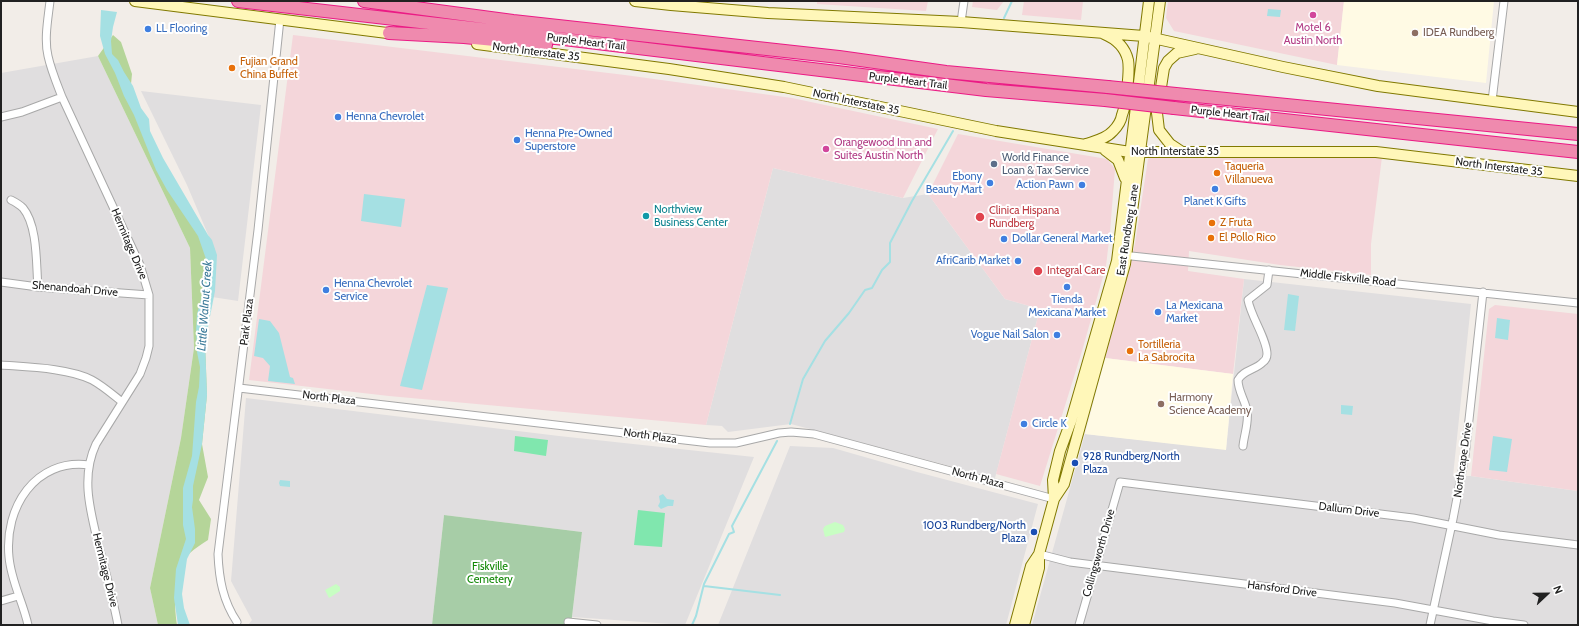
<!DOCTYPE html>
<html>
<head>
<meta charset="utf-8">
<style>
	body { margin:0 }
	#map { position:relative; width:1579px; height:626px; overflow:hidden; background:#f2ede8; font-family:Cabin,sans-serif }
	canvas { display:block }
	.frame { position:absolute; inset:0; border:2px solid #212121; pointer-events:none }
	.north { position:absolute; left:1527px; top:574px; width:40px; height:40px; -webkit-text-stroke:3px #fff; paint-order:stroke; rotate:68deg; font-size:11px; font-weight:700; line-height:16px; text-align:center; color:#212121 }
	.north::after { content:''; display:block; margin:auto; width:14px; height:18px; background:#212121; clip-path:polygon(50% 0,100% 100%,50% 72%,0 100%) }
</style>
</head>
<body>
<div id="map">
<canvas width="1579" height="626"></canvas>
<div class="frame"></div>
<div class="north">N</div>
</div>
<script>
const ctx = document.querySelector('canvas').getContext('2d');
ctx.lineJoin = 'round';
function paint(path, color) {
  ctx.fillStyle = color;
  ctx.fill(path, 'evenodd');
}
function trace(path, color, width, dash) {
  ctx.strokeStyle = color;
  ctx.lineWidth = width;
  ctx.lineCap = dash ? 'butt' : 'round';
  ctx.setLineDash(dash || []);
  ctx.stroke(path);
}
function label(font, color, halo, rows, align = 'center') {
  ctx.font = font + ' Cabin,sans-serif';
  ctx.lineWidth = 4;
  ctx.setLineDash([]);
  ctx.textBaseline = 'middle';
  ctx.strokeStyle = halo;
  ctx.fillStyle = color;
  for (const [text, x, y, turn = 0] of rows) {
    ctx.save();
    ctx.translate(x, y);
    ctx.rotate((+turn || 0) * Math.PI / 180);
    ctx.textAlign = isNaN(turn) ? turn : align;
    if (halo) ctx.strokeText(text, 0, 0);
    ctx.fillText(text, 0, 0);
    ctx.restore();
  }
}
paint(new Path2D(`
	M98,56L190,248L194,348L181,438L150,588L158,625H1V73Z
	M141,91L261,105L238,301L212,297L215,251L187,185Z
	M773,168L903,198L928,194L1005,299L1040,309L995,478L791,424L728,432L722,426L706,425Z
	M1244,279L1471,304L1453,476H1471L1578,491V625H1032L1085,434L1226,449Z
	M246,398L559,436L754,457L685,625L572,617L582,532L444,515L432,625H248L252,620L231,581Z
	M790,446L833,448L917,472L1038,504L1006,625H718Z`), '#e0dedf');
paint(new Path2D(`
	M817,1H928L926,11L817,4Z
	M973,1H1004L997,10L972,7Z
	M1024,1H1083L1081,20L1022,15Z
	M1168,1H1344L1337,65L1174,31L1166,18Z
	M293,35L625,75L792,98L938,129L903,198L773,168L706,425L389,396L249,380Z
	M958,134L1107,159L1115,169L1110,232L1106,266L1082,351L1040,486L996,474L1040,309L1005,299L928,194Z
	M1152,157H1382L1371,244V275L1280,265L1189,251L1188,271L1244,279L1233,374L1105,358L1135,244L1148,159Z
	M1495,305L1578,314V491L1471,476L1489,309Z`), '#f4d6da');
paint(new Path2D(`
	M1344,1H1494L1486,83L1337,65Z
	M1105,358L1233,374L1226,450L1085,434Z`), '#fffae4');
paint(new Path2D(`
	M113,35L121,42L132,74L131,84L153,143L179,194L215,251L205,342L207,395L202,444L208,477L199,500L211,519L208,540C202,544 195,548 190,553C172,569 174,603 177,625H158L150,588L181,438L194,348L190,248L98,56Z`), '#b5d599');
paint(new Path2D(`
	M444,515L582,532L571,625H432Z`), '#a7cda7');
paint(new Path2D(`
	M835,522L843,525L845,529L844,532L825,537L823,529L825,526Z
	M336,584L340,587V591L329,598L325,590Z`), '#c8fec3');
paint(new Path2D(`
	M515,436L548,440L546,456L514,451Z
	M638,510L665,513L662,547L634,545Z`), '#80e7ae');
paint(new Path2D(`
	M1268,9L1281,10L1280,17L1267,16Z
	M101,10L117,12L113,27L111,41L112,54L118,60L124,72L133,86L141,108L149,119L150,131L163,158L208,235L212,240L217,255L215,291L205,342L207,395L202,444L193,486V500L192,507L195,529V543L187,559L182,594L184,608L190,625H178L174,598L176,569L186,539L183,525V488L192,456L196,402L199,387L200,367L197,352L196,332L197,314L207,277L206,259L198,236L167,190L156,170L134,115L124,96L115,73L105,54L100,36Z
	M364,194L405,199L401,227L361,221Z
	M427,285L448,288L422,390L400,386Z
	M1288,294L1299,296L1295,331L1284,330Z
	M1497,318L1510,320L1508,340L1495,338Z
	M259,319L270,321L279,333L290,377L293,378L295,384L268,381L270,366L263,358L254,356Z
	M1341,405L1353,406L1352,415L1341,414Z
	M1493,436L1512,439L1507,472L1489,470Z
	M280,480L290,481V487L280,486L279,483Z
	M663,494L667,499L674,500L673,506H668L661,509L658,506L660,502L659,496Z`), '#a5e0e3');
trace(new Path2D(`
	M1004,18L1012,1
	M790,424L803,379L825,341L849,313L865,290L872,288L882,270L890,262V243L912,201L953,131
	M704,586L780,595
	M692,625L696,616L704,584L729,534L734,532L732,526L777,441`), '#a5e0e3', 2);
const minor = new Path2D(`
	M50,1C48,19 44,39 48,56C51,70 57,84 62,97L140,265L149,295V346L146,358L140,374L96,444C80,478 91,513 99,547C106,573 113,599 118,625
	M961,22L964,1
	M1492,101L1504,1
	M1,117L22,112L62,97
	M11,200C15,202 20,205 23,208C38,226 36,265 38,287
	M1122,255L1578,303
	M1,282L38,287L149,295
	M1,365C27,367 69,368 92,380C103,386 112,394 122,402
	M239,388L710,443H736L779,433L791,432L814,434L1054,499
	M1243,446C1244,435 1249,423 1247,411C1245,400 1238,391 1238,380C1243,370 1256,370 1263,362C1266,360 1267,357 1267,354C1267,339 1251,317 1248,300L1267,285L1269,270
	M1039,554L1070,562L1395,603L1493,621L1524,625
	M1,601L18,596
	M237,622C223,601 219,579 218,554L258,230L280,19
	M568,622L597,625
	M28,625C23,602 11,581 9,557C4,508 35,458 89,465
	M1079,625L1120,482L1413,518L1499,535L1578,545
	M1430,625L1453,519L1465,456L1483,292`);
const secondary = new Path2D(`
	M135,1L395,34
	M635,1L671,5L768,13L961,22L1144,36L1283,67L1378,86L1578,112
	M477,44L669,69L784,87L996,131L1130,152H1376L1578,176
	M1086,144C1095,141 1106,139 1113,131C1117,127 1121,121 1122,115C1126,105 1130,71 1128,60C1125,47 1116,39 1104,34
	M1105,150L1118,160L1125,178
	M1182,152L1170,144L1159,130L1157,113L1164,68L1168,61L1177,53L1195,49
	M1054,499L1064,484L1125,264L1160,1
	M1015,625L1031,566L1039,554
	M1024,625L1039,568V554L1054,499L1053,480L1060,451L1071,421L1117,261L1149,1`);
const motorway = new Path2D(`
	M238,1L481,29L986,90L1105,100
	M364,1L513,21L839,57L946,72L1108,87
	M389,33L464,37L546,45
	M1176,94L1578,134
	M1174,108L1578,152`);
trace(minor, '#a8a8a8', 9);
trace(secondary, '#817900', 12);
trace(motorway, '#eb1a85', 14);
trace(minor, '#fff', 7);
trace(secondary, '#fff7b9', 10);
trace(motorway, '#ef8aae', 12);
const motorwayBridge = new Path2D(`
	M1108,87L1176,94
	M1105,100L1174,108`);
trace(motorwayBridge, '#eb1a85', 14, []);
trace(motorwayBridge, '#ef8aae', 12);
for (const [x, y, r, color] of [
	[1313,15,4,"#d1479c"],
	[148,29,4,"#3f7fe0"],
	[1415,33,4,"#8d6e63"],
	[232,68,4,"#e8710a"],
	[338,117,4,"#3f7fe0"],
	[517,140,4,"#3f7fe0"],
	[826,149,4,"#d1479c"],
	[994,164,4,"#5c6f8a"],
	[1217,173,4,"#e8710a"],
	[990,183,4,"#3f7fe0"],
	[1082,185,4,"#3f7fe0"],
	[1215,189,4,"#3f7fe0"],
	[646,216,4,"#0f9aa8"],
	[980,217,5,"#e0444e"],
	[1212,223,4,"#e8710a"],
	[1211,238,4,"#e8710a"],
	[1004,239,4,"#3f7fe0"],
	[1018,261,4,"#3f7fe0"],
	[1038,271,5,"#e0444e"],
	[1067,287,4,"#3f7fe0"],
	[326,290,4,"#3f7fe0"],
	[1158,312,4,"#3f7fe0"],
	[1057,335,4,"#3f7fe0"],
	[1130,351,4,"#e8710a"],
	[1161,404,4,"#8d6e63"],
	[1024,424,4,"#3f7fe0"],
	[1075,463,4,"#1a4fb4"],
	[1034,532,4,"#1a4fb4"]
]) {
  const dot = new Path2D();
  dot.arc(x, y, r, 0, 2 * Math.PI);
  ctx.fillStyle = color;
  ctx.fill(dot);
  trace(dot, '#fff', 1.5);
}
label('11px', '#b23c85', '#fff', [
	["Motel 6",1313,28],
	["Austin North",1313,41],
	["Orangewood Inn and",834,143,"left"],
	["Suites Austin North",834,156,"left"]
]);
label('11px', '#366cbe', '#fff', [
	["LL Flooring",156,29],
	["Henna Chevrolet",346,117],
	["Henna Pre-Owned",525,134],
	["Superstore",525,147],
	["Ebony",982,177,"right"],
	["Beauty Mart",982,190,"right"],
	["Action Pawn",1074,185,"right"],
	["Planet K Gifts",1215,202,"center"],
	["Dollar General Market",1012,239],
	["AfriCarib Market",1010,261,"right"],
	["Henna Chevrolet",334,284],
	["Service",334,297],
	["Tienda",1067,300,"center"],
	["Mexicana Market",1067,313,"center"],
	["La Mexicana",1166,306],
	["Market",1166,319],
	["Vogue Nail Salon",1049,335,"right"],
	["Circle K",1032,424]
], 'left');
label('11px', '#785e54', '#fff', [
	["IDEA Rundberg",1423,33],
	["Harmony",1169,398],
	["Science Academy",1169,411]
], 'left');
label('11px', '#212121', '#fff', [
	["Purple Heart Trail",586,42,7],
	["North Interstate 35",536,52,7],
	["Purple Heart Trail",908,81,7],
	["North Interstate 35",856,102,12],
	["Purple Heart Trail",1230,114,6],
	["North Interstate 35",1175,152],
	["North Interstate 35",1499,167,7],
	["East Rundberg Lane",1128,230,-81],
	["Hermitage Drive",129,244,67],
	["Middle Fiskville Road",1348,278,6],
	["Shenandoah Drive",75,289,5],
	["Park Plaza",247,322,-83],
	["North Plaza",329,398,7],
	["North Plaza",650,436,8],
	["Northcape Drive",1463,460,-82],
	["North Plaza",978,478,15],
	["Dallum Drive",1349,510,7],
	["Collingsworth Drive",1099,553,-74],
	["Hermitage Drive",105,570,76],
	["Hansford Drive",1282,589,7]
]);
label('11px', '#c56008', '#fff', [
	["Fujian Grand",240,62],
	["China Buffet",240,75],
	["Taqueria",1225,167],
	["Villanueva",1225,180],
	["Z Fruta",1220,223],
	["El Pollo Rico",1219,238],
	["Tortilleria",1138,345],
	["La Sabrocita",1138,358]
], 'left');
label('11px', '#4e5e75', '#fff', [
	["World Finance",1002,158],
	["Loan & Tax Service",1002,171]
], 'left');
label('11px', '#0d838f', '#fff', [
	["Northview",654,210],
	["Business Center",654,223]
], 'left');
label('11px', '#be3a42', '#fff', [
	["Clinica Hispana",989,211],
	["Rundberg",989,224],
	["Integral Care",1047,271]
], 'left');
label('11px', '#164399', '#fff', [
	["928 Rundberg/North",1083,457],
	["Plaza",1083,470],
	["1003 Rundberg/North",1026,526,"right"],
	["Plaza",1026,539,"right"]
], 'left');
label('11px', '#0e8703', '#fff', [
	["Fiskville",490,567],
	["Cemetery",490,580]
]);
label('italic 12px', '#3a7a99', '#fff', [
	["Little Walnut Creek",205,306,-86]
]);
</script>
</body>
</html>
